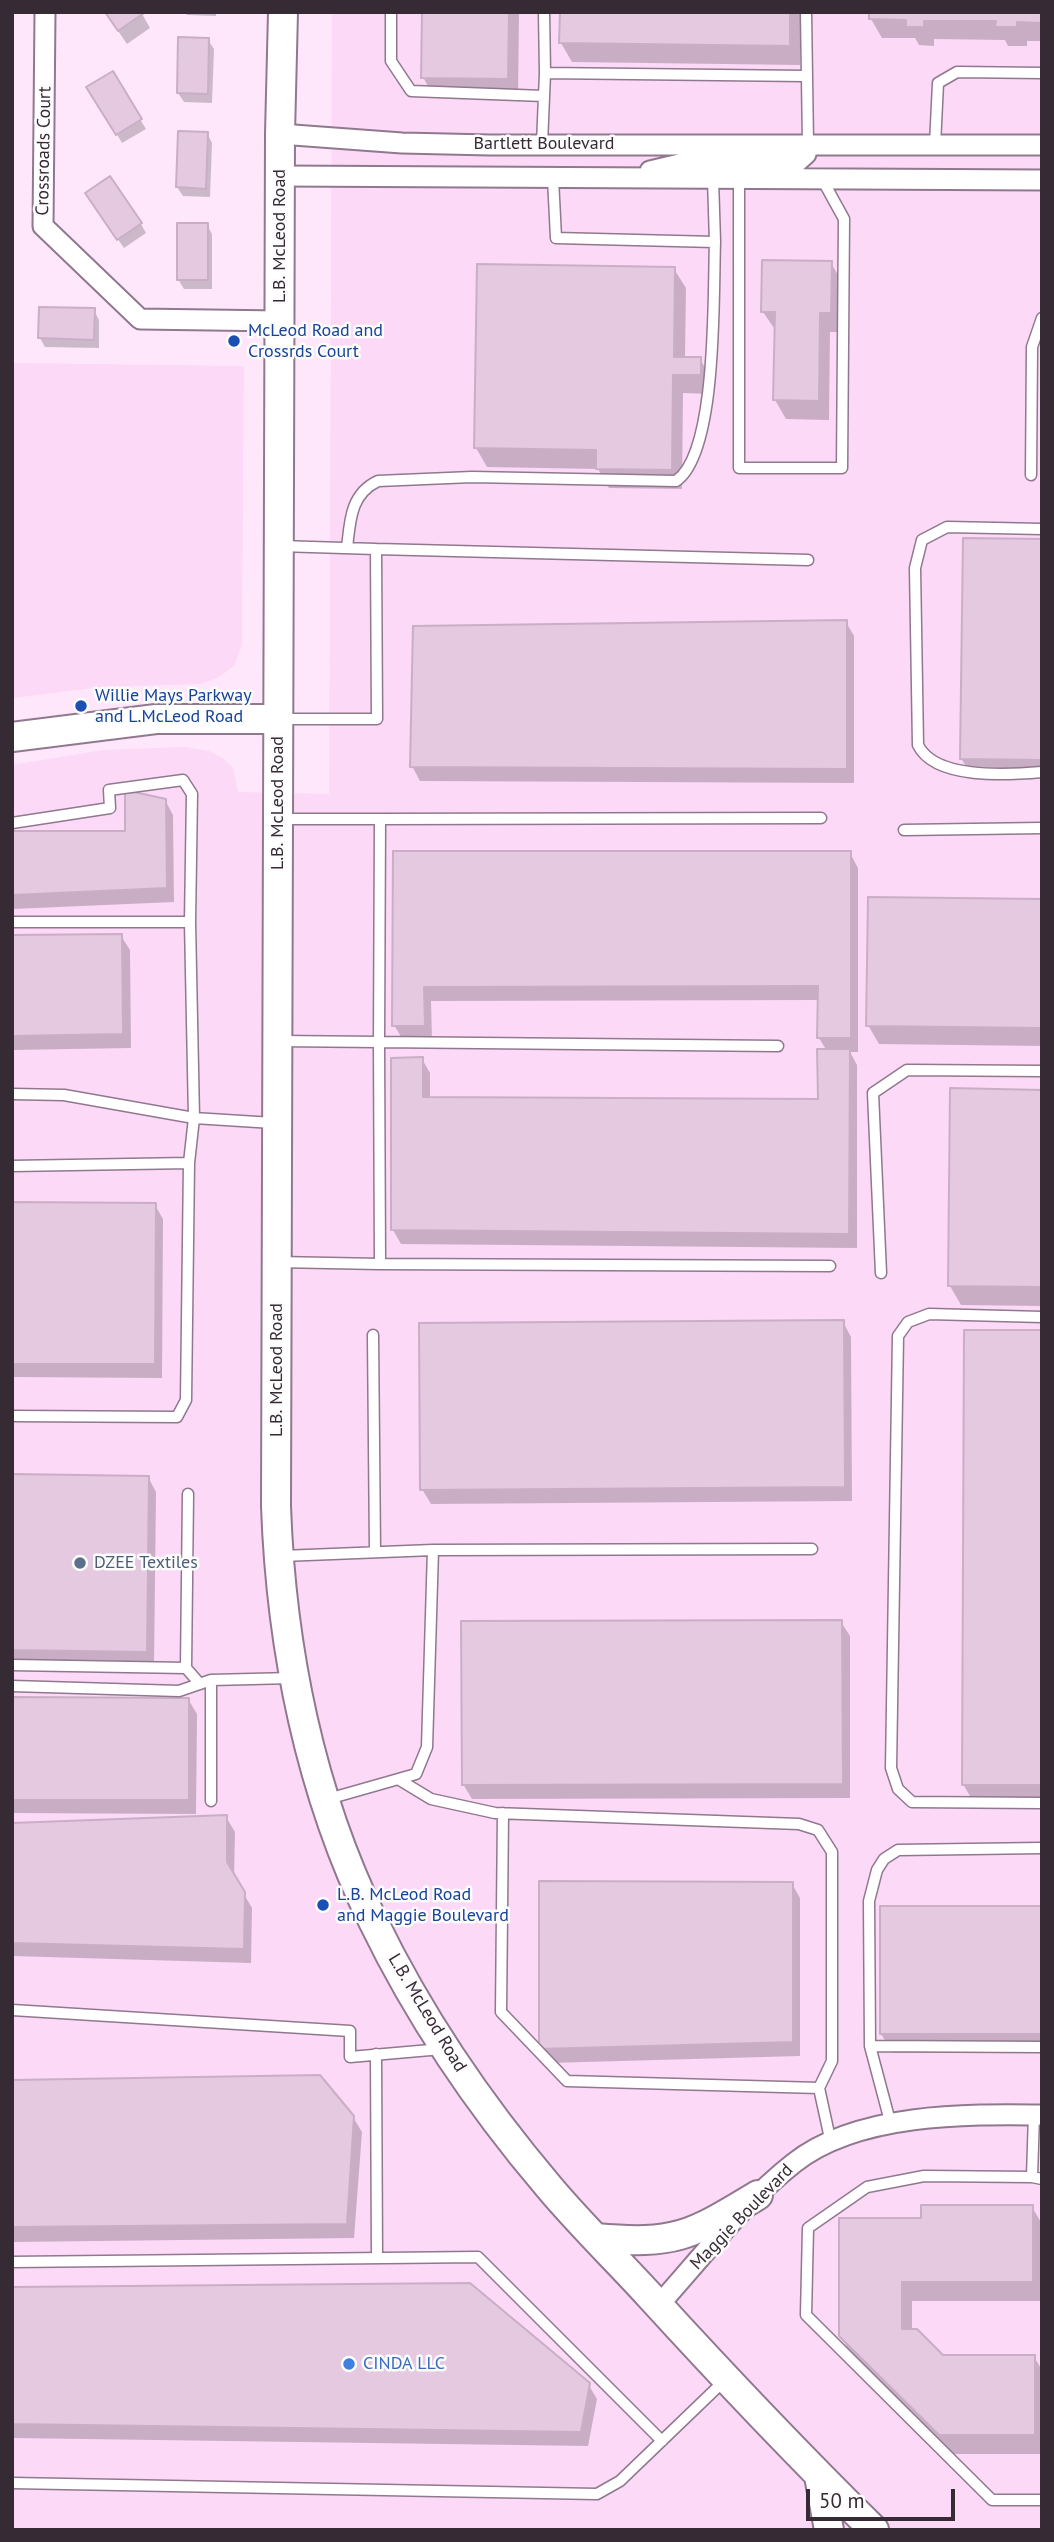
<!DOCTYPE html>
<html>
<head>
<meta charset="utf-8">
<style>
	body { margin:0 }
	#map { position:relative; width:1054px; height:2542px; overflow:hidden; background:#fee7fb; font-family:"PT Sans",sans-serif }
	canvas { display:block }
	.frame { position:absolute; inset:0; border:14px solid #362b35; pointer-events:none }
	.scale { position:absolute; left:806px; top:2489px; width:149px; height:32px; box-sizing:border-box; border:4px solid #362b35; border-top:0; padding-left:9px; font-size:21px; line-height:24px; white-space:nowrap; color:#362b35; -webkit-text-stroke:5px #fcfcfc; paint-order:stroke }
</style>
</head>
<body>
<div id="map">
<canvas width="1054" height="2542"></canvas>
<div class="frame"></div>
<div class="scale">50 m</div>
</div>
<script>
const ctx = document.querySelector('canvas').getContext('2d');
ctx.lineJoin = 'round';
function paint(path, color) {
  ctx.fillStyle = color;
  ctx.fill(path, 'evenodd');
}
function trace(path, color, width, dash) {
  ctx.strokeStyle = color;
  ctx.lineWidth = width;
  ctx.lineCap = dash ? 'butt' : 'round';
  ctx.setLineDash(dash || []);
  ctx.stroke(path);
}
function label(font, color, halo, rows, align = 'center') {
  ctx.font = font + ' "PT Sans",sans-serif';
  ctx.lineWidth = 5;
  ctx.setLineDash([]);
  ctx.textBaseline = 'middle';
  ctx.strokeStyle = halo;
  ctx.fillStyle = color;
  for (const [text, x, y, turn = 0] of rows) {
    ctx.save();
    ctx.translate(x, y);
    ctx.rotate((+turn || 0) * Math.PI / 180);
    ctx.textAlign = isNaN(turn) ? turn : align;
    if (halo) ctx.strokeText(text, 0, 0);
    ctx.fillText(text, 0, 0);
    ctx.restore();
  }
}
paint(new Path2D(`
	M332,12H1042V2530H12V765L103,750L185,747L209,751L223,758L233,768L238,792L329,794Z
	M12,363L244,366L242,645L234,666L219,677L201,684L102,687L12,698Z`), '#fbd9f7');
paint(new Path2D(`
	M105,12H141L150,28L127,44Z
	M185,12H216V16L187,15Z
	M424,12H519L518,98L434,97L423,77Z
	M562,12H801L800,65L572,62L561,43Z
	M1042,12V41H1027V46H1008L1005,40L934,39V46L919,45L915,38H882L871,19Z
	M208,40L214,49L212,103L184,102L178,93Z
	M112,73L146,129L122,143L89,87Z
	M207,133L212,143L210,197L183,196L177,187Z
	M93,203L141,224L146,233L124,248Z
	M207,225L212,234V289H184L178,279Z
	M831,263L842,282L841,332H830L829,420L786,419L775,400L776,331L763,312Z
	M674,269L686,288L685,359H700L711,378V394L683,393L682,489L609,488L598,469L487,467L476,448Z
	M94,310L99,320V348L45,347L40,338Z
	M1042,541V778H973L961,758Z
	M846,622L854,636V783L420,781L412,766Z
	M165,800L173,815L174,902L12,909V833L126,832Z
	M395,853H850L858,868V1052H850L857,1065V1248L401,1244L393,1230L422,1059L430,1073V1099L819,1101L827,1051L819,1038L820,1000L431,1001L432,1040H403L394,1025Z
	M1042,901V1046L879,1044L868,1025Z
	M121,936L130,950L131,1048L12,1050V937Z
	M1042,1091V1306L961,1305L950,1286Z
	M12,1204L155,1205L163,1219L162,1378L12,1377Z
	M843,1322L851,1337L852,1501L431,1504L422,1489Z
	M1042,1332V1804L974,1803L963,1784Z
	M12,1476L148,1477L156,1492L154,1666L12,1664Z
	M841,1622L850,1636V1798L472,1799L463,1784Z
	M12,1699H188L197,1714L196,1814L12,1813Z
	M226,1817L235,1832L234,1877L252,1908L251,1963L12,1956V1825Z
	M792,1884L800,1898V2056L549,2063L541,2048Z
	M1042,1908V2053H893L881,2034Z
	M12,2082L353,2117L362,2132L354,2238L12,2242Z
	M1032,2207L1042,2224V2301H912V2331L943,2357H1034L1042,2370V2454H952L852,2356L841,2336L923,2219Z
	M12,2289L588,2384L597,2399L588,2446L12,2438Z`), '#0003');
const building = new Path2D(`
	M105,12H143L144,13L118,31Z
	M422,12H509L508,79L421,78Z
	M560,12H790V46L559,43Z
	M869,12H1042V23L1017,22V27H995L996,21H924V27H906V20L869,19Z
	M178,37L209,38L208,94L177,93Z
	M113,71L142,119L116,135L86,87Z
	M178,131L208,132L206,189L176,187Z
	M110,176L142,223L117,240L85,193Z
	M177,223H208V280H177Z
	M762,260L832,261L831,313H820L819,401L773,400L775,312H761Z
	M477,264L675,267L674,357H701V375H673L672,470L596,469V450L474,448Z
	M39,307L95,308L94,340L38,338Z
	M963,538L1042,539V760L960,759Z
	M847,620V769L410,767L413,626Z
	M125,790L166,799L167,888L12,895V831H125Z
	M393,851H851V1038H817L818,986L424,987L425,1026H392Z
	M868,897L1042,899V1028L866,1026Z
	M122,934L123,1034L12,1036V935Z
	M817,1049H850L849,1234L391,1230V1058L423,1057V1097L818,1099Z
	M950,1088L1042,1090V1287L948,1286Z
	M12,1202L156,1203L155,1364H12Z
	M844,1320L845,1487L420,1490L419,1323Z
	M964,1330H1042V1785H962Z
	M12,1474L149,1476L147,1652L12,1650Z
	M842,1620L843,1784L462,1785L461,1621Z
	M12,1697L189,1698V1800H12Z
	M227,1815V1862L245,1892L244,1949L12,1943V1823Z
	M539,1881L793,1882V2042L539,2049Z
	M880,1906H1042V2034H880Z
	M320,2075L354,2116L347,2224L12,2227V2080Z
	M921,2205H1033V2282H902V2329H917L943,2355H1035V2435H939L839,2336V2218H921Z
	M470,2283L590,2383L581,2432L12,2424V2287Z`);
paint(building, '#e5c9e1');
trace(building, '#c9aec6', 2);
const lane = new Path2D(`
	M391,12V61L411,91L544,96
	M544,12L545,73
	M806,12L808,144
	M542,144L545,73L805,76
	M935,145L938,83L957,72L1042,73
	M553,178L556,238L715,242L713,179
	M739,179V468H842L844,219L822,179
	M1031,475L1032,347L1042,318
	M1042,529L947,527L922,540L915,568L918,745C935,780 1008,775 1042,772
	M279,546L376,549
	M347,548C350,522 350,494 378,481L472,477L676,481C718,453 713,292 715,242
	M283,719H377L376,549L808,560
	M279,819H380
	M12,823L110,808L109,790L183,780L192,794L190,922
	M904,830L1042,828
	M12,922H190L194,1118L189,1163L12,1166
	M278,1041L379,1042L380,819L821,818
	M778,1046L379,1042L380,1264L830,1266
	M12,1094L64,1095L194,1118L273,1123
	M277,1262L380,1264
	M881,1273L873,1093L907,1070L1042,1071
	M1042,1317L929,1314L908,1322L898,1336L891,1768L898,1789L912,1802L1042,1803
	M373,1335L375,1552
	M12,1416L177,1417L186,1400L189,1163
	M188,1494L186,1668L200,1684
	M282,1556L433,1550
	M12,1665L186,1668
	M211,1680V1801
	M12,1686L179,1691L211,1680L292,1678
	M398,1779L431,1799L495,1813L799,1824L818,1830L832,1852V2061L819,2088L831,2143
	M328,1799L416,1774L427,1747L433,1550L812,1549
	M503,1813L501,2012L567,2081L819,2088
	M12,2010L350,2031V2057L442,2049
	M870,2046L1042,2047
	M376,2054L377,2258
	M1034,2114L1032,2177L1042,2179
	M891,2125L870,2046L869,1901L877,1870L884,1859L898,1850L1042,1848
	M1032,2177L924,2176L867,2187L808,2228L806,2315L992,2500H1042
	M12,2262L478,2257L662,2441
	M12,2483L597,2494L620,2481L724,2381`);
const street = new Path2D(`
	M45,12L43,226L140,319L280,321
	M280,134L402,143L490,145H1042
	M650,171L684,163H796L806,154L808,144
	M280,176L1042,180
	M658,2306C702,2257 743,2203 794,2163C857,2113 966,2114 1042,2115`);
const secondary = new Path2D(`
	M283,12L280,134L276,1506C281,1648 310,1793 373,1921C419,2016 481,2107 549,2187C580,2224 616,2259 649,2295C722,2375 797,2454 874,2530
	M12,737L156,719H279
	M596,2238C676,2245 690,2236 758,2195
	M819,2476L829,2530`);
trace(lane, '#90788e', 13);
trace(street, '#90788e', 23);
trace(secondary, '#90788e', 32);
trace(lane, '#fff', 10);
trace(street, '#fff', 19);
trace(secondary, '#fff', 28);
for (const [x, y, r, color] of [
	[234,341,7,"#1a4fb4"],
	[81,706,7,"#1a4fb4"],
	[80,1563,7,"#5c6f8a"],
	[323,1905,7,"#1a4fb4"],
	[349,2364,7,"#3f7fe0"]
]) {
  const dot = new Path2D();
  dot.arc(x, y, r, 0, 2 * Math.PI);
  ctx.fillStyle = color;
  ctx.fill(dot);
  trace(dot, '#fcfcfc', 2.5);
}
label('18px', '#362b35', '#fcfcfc', [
	["Bartlett Boulevard",544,144],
	["Crossroads Court",44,151,-89],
	["L.B. McLeod Road",280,236,-90],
	["L.B. McLeod Road",278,803,-90],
	["L.B. McLeod Road",277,1370,-90],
	["L.B. McLeod Road",427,2013,59],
	["Maggie Boulevard",742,2217,-46]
]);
label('18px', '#164399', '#fcfcfc', [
	["McLeod Road and",248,331],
	["Crossrds Court",248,352],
	["Willie Mays Parkway",95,696],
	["and L.McLeod Road",95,717],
	["L.B. McLeod Road",337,1895],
	["and Maggie Boulevard",337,1916]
], 'left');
label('18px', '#4e5e75', '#fcfcfc', [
	["DZEE Textiles",94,1563]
], 'left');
label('18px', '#366cbe', '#fcfcfc', [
	["CINDA LLC",363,2364]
], 'left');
</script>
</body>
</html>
